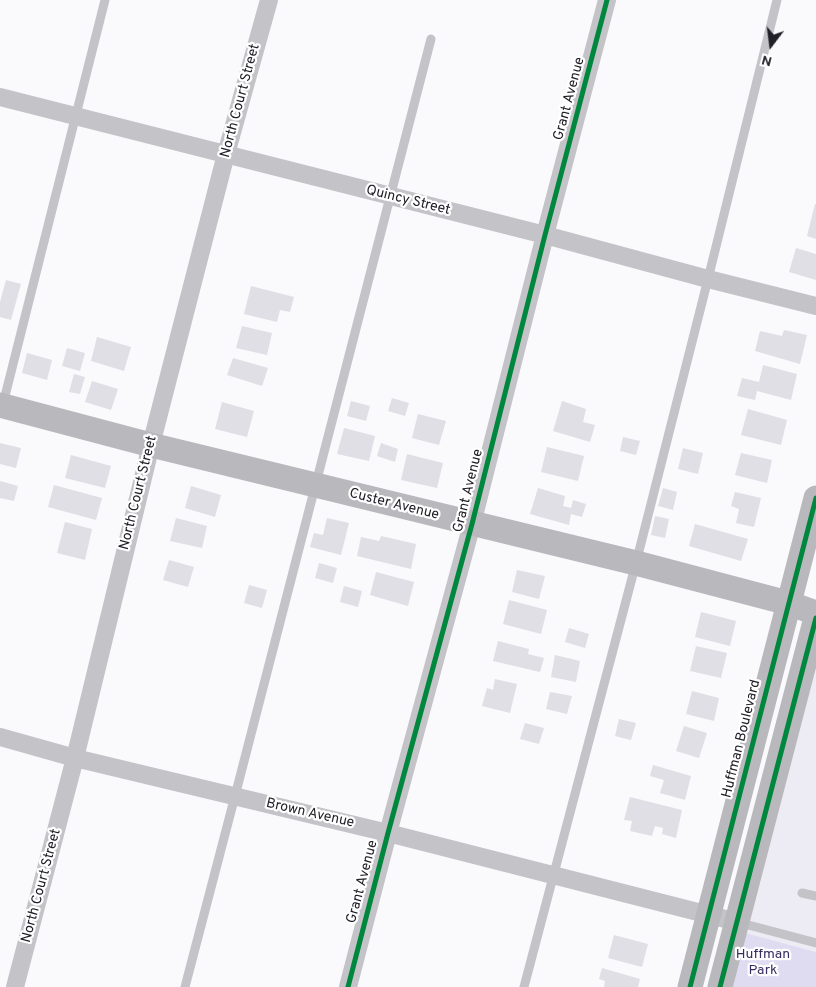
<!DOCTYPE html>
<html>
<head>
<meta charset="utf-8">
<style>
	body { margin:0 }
	#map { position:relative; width:816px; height:987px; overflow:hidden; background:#faf9fc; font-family:Overpass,sans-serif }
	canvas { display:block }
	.north { position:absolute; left:746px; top:20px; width:50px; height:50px; -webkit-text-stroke:4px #fff; paint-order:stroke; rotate:195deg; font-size:14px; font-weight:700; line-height:20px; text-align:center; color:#212028 }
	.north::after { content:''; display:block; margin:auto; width:18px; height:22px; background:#212028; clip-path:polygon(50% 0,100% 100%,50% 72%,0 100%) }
</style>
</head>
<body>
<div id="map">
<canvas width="816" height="987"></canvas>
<div class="north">N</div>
</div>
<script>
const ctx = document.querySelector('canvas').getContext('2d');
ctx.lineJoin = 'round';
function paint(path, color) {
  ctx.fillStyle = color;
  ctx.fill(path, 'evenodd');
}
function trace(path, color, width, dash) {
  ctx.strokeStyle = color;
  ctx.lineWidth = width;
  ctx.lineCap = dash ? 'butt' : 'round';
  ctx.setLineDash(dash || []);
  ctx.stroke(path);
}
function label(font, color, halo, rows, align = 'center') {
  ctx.font = font + ' Overpass,sans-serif';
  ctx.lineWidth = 4.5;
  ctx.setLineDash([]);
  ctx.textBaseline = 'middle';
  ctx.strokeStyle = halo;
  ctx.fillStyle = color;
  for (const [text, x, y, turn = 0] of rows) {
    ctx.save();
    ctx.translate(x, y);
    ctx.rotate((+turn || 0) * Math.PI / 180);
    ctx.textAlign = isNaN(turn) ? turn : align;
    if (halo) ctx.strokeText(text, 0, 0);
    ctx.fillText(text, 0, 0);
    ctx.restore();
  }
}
paint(new Path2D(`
	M816,654V952L746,933Z`), '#edecf4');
paint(new Path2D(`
	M746,933L816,952V987H732Z`), '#dfdcf1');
paint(new Path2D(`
	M815,204H816V239L807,236Z
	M796,248L816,254V280L789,272Z
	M6,280L21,284L11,320L0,317V302Z
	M251,286L294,297L290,312L280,310L277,322L244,314Z
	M242,326L272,333L267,355L236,348Z
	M784,330L807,335L800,364L755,351L760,331L782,336Z
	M97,337L131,347L124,371L91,361Z
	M67,348L85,353L80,371L62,366Z
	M27,353L52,360L47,380L22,373Z
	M233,358L268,368L262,386L227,375Z
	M763,365L797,374L791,400L757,391L755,400L737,396L742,378L759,382Z
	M74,374L85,377L80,394L69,392Z
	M92,381L118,389L111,410L85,402Z
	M392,398L409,403L405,416L388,411Z
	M351,401L370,406L366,421L347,416Z
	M562,401L586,409L583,422L595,425L590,442L553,431Z
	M222,402L254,411L247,437L215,429Z
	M748,409L787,420L781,445L741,435Z
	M418,414L446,421L439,445L412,438Z
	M344,428L375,436L369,461L337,454Z
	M623,437L640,441L636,455L620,451Z
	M0,443L21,448L16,468L0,464Z
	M381,443L398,449L395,462L377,456Z
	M547,447L584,456L578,481L541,472Z
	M683,448L703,453L698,474L678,469Z
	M741,453L772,460L767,483L735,475Z
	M407,454L443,463L437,488L401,480Z
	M71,455L111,466L105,488L65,478Z
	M0,481L18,486L14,501L0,498Z
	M54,485L102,498L96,520L48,507Z
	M191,486L221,495L215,517L185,508Z
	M538,488L565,496L563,506L571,508L573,500L586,504L582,517L571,514L569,525L530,514Z
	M663,488L677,492L673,510L658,506Z
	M735,492L761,498L754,527L736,523L739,509L731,506Z
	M655,516L669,519L665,538L651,535Z
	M176,518L207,526L202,548L170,541Z
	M327,518L349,523L341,555L310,547L314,533L323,535Z
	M65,522L92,529L85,560L57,553Z
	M695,524L748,539L741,561L689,546Z
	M381,536L416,544L411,569L357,556L361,537L379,541Z
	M169,560L194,567L188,587L163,580Z
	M319,563L337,568L333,583L315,578Z
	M517,570L545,576L539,599L512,592Z
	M376,572L414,582L408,606L370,595Z
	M249,585L267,590L262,608L244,603Z
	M344,586L362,591L358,607L340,602Z
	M509,600L547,610L541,634L503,624Z
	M701,612L736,621L730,646L695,637Z
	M569,628L589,634L585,648L565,642Z
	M498,641L529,649L528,654L544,658L540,672L493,661Z
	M696,646L727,653L721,678L690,671Z
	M555,655L580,661L576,682L551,677Z
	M495,679L517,684L510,713L482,706L487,688L493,690Z
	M692,691L719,698L714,721L686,714Z
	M550,692L572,696L567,714L546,709Z
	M619,719L636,723L631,740L615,736Z
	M525,723L544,728L539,744L520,739Z
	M684,726L707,733L699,758L676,751Z
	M653,765L691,776L685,800L660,793L664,780L650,776Z
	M630,797L682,810L676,838L662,834L663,828L655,826L652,836L630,831L632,821L624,820Z
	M614,935L648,944L642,967L608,958Z
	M602,968L640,979L638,987H604L605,981L599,979Z`), '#e0dfe6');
trace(new Path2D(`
	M3,404L105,0
	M802,893L816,896
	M737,922L816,943
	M185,987L235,796L431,39
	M524,987L636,563L708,279L777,0`), '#c4c3c7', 9);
trace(new Path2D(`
	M0,97L545,235L708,279L816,306
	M0,737L75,758L388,833L737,922
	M15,987L75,758L151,445L226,154L269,0
	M348,987L388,833L472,524L545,235L607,0`), '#c4c3c7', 18);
trace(new Path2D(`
	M0,405L151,445L636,563L788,603L816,613
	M690,987L816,498
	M720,987L816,618`), '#b9b9bd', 25);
trace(new Path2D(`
	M348,987L388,833L472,524L545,235L607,0
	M690,987L816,498
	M720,987L816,618`), '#00873e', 5);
label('14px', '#212028', '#fff', [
	["Grant Avenue",570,99,-75],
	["North Court Street",241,101,-75],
	["Quincy Street",408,201,14],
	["Grant Avenue",469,491,-76],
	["North Court Street",139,493,-76],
	["Custer Avenue",394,505,14],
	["Huffman Boulevard",742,739,-76],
	["Brown Avenue",310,814,13],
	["Grant Avenue",363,882,-75],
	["North Court Street",42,886,-75]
]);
label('14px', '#3a2e61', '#fff', [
	["Huffman",763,955],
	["Park",763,971]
]);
</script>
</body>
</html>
